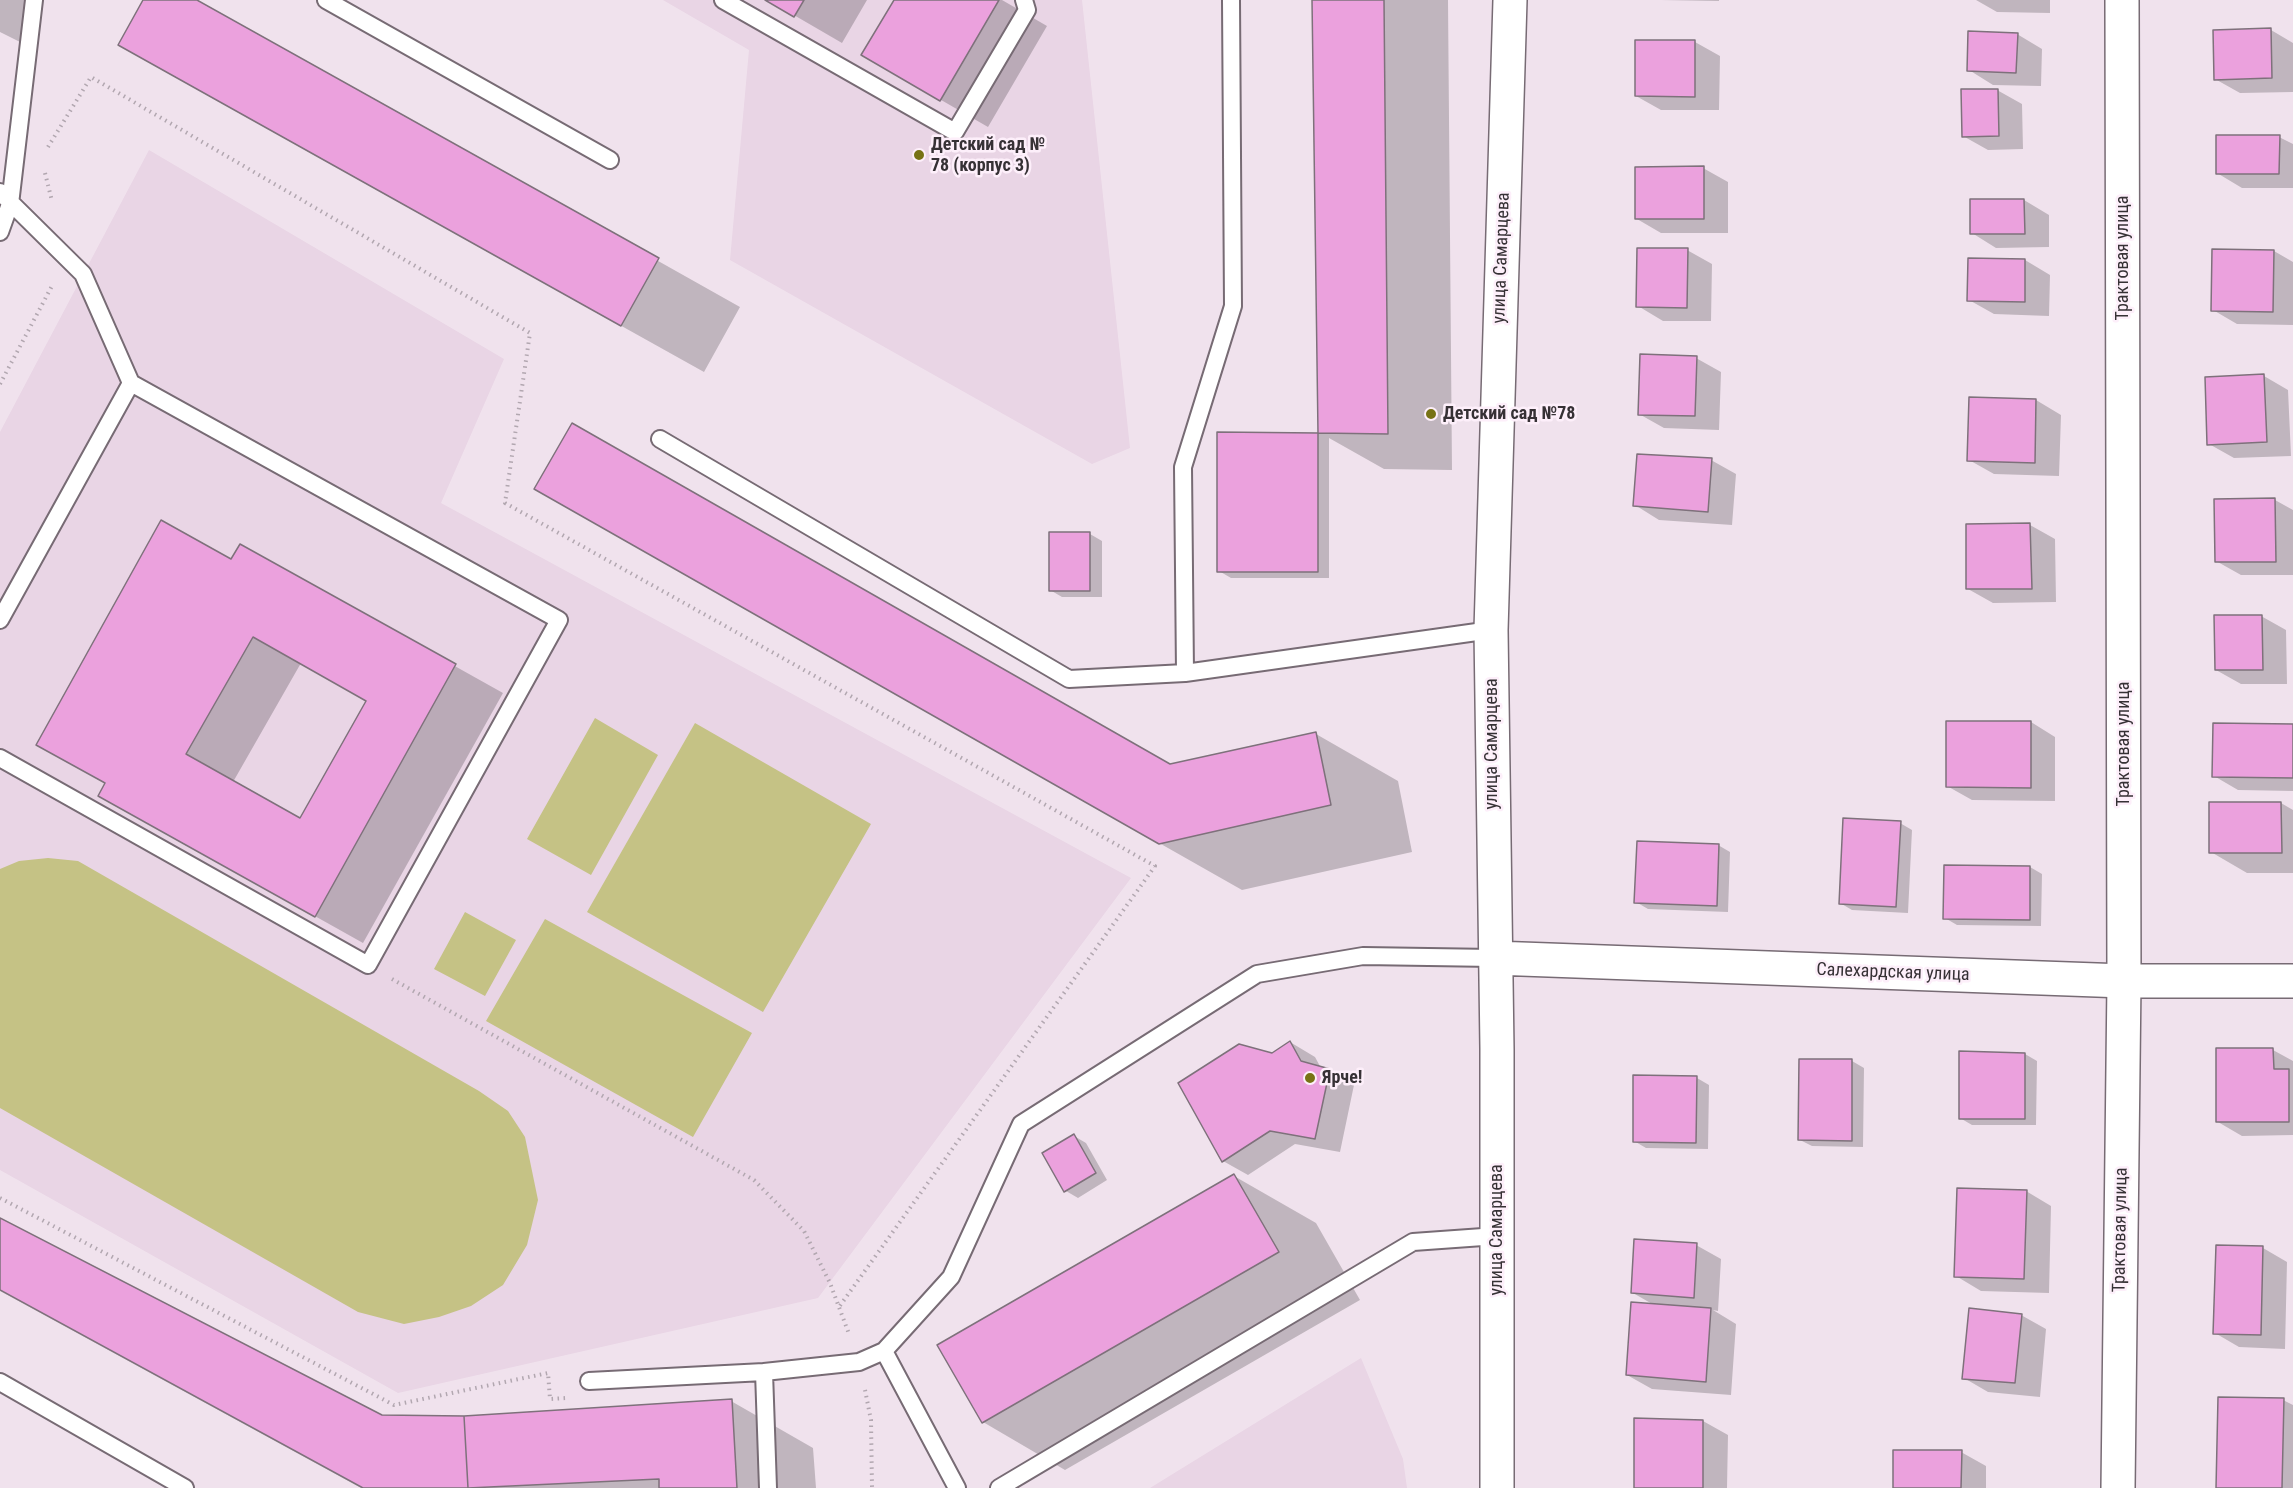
<!DOCTYPE html>
<html>
<head>
<meta charset="utf-8">
<style>
	body { margin:0 }
	canvas { display:block; background:#f0e2ed }
</style>
</head>
<body>
<canvas width="2293" height="1488"></canvas>
<script>
const ctx = document.querySelector('canvas').getContext('2d');
ctx.lineJoin = 'round';
function paint(path, color) {
  ctx.fillStyle = color;
  ctx.fill(path, 'evenodd');
}
function trace(path, color, width, dash) {
  ctx.strokeStyle = color;
  ctx.lineWidth = width;
  ctx.lineCap = dash ? 'butt' : 'round';
  ctx.setLineDash(dash || []);
  ctx.stroke(path);
}
function label(font, color, halo, rows, align = 'center') {
  ctx.font = font + ' "Roboto Condensed",sans-serif';
  ctx.lineWidth = 5;
  ctx.setLineDash([]);
  ctx.textBaseline = 'middle';
  ctx.strokeStyle = halo;
  ctx.fillStyle = color;
  for (const [text, x, y, turn = 0] of rows) {
    ctx.save();
    ctx.translate(x, y);
    ctx.rotate((+turn || 0) * Math.PI / 180);
    ctx.textAlign = isNaN(turn) ? turn : align;
    if (halo) ctx.strokeText(text, 0, 0);
    ctx.fillText(text, 0, 0);
    ctx.restore();
  }
}
paint(new Path2D(`
	M663,0H1082L1130,448L1092,464L730,260L749,50Z
	M149,150L504,359L441,503L1131,878L818,1298L398,1393L0,1170V432Z
	M1361,1358L1403,1459L1407,1488H1150Z`), '#e9d5e5');
paint(new Path2D(`
	M595,718L658,755L591,875L527,839Z
	M695,723L871,824L763,1012L587,912Z
	M48,858L78,861L479,1091L508,1111L525,1137L538,1200L527,1245L503,1285L471,1306L439,1317L404,1324L358,1312L0,1108V869L19,861Z
	M465,912L516,940L485,996L434,969Z
	M545,919L752,1033L693,1137L486,1021Z`), '#c5c285');
paint(new Path2D(`
	M0,0H44L22,43L0,32Z
	M145,0H194L740,307L704,372L202,92Z
	M768,0H867L842,43Z
	M895,0H1002L1047,26L988,127L863,55Z
	M1314,0H1448L1452,470L1384,469L1329,438V578H1231L1219,571V434H1322L1319,432Z
	M1661,0H1719V1Z
	M1976,0H2050V13L1997,12Z
	M2271,30L2293,43V92L2240,93L2215,79Z
	M2017,34L2042,49L2041,86L1993,85L1969,70Z
	M1695,42L1720,56L1719,110H1661L1636,96Z
	M1997,90L2022,104L2023,149L1988,150L1963,136Z
	M2279,137L2293,144V188H2242L2217,173Z
	M1703,168L1728,182V233H1661L1637,219Z
	M2024,200L2049,215V247L1996,248L1972,233L1971,201Z
	M1687,250L1712,264L1711,321H1663L1638,306Z
	M2274,251L2293,262V325L2237,324L2213,310Z
	M2025,260L2050,275L2049,316L1994,314L1969,300Z
	M1696,358L1721,372L1719,430L1664,428L1639,414Z
	M2264,376L2288,390L2291,456L2234,458L2209,444Z
	M1971,399L2036,400L2061,415L2059,476L1994,474L1969,460Z
	M1711,460L1736,474L1732,525L1659,520L1635,505Z
	M2275,500L2293,510V575H2241L2216,561Z
	M1967,525H2030L2055,539L2056,602L1993,603L1968,589Z
	M1090,534L1102,541V597H1062L1050,590Z
	M618,536L1170,766L1316,734L1398,781L1412,852L1242,890Z
	M240,546L503,693L363,943L147,822L232,561ZM301,663L368,701L300,820L233,782Z
	M2261,616L2286,630L2287,684H2241L2216,670Z
	M2031,722L2055,737V801L1972,800L1947,786Z
	M2293,726V791L2238,790L2214,776Z
	M2281,803L2293,810V873H2247L2211,852Z
	M1900,823L1912,830L1908,913L1852,910L1840,903Z
	M1718,845L1730,852L1728,912L1648,909L1636,902Z
	M2030,867L2042,874L2041,926L1957,925L1945,918Z
	M1290,1042L1315,1057L1321,1068L1354,1085L1340,1152L1295,1144L1248,1175L1223,1161L1180,1084L1273,1055Z
	M2273,1050L2293,1061V1135L2242,1136L2218,1122Z
	M2025,1054L2037,1061L2036,1125H1972L1960,1118Z
	M1852,1061L1864,1068L1863,1147L1812,1146L1800,1140Z
	M1697,1078L1709,1085L1708,1149L1646,1148L1634,1141Z
	M1074,1136L1086,1143L1107,1180L1078,1198L1066,1191Z
	M1234,1176L1316,1223L1360,1300L1065,1470L983,1422Z
	M2026,1191L2051,1206L2049,1293L1981,1291L1956,1276Z
	M0,1219L381,1417H464L731,1401L813,1448L816,1488H361L0,1291Z
	M1696,1245L1721,1259L1718,1311L1713,1310L1736,1324L1731,1395L1652,1389L1627,1375L1654,1305L1633,1293Z
	M2263,1248L2287,1262L2285,1349L2239,1347L2215,1333Z
	M2021,1315L2046,1329L2040,1397L1988,1392L1964,1378Z
	M2283,1400L2293,1405V1488H2217Z
	M1703,1421L1728,1435L1727,1488H1635Z
	M1961,1452L1986,1466V1488H1894Z`), '#0003');
const building = new Path2D(`
	M143,0H197L659,258L621,326L118,45Z
	M765,0H804L794,17Z
	M894,0H999L940,101L861,55Z
	M1312,0H1384L1388,434L1318,433Z
	M2271,28L2272,78L2214,80L2213,30Z
	M1968,31L2018,33L2016,73L1967,71Z
	M1635,40H1695V97L1635,96Z
	M1961,89H1998L1999,136L1962,137Z
	M2216,135H2280L2279,174H2216Z
	M1704,166V219H1635V167Z
	M1970,199H2024L2025,234H1970Z
	M1637,248H1688L1687,308L1636,307Z
	M2212,249L2274,250L2273,312L2211,311Z
	M1968,258L2025,259V302L1967,301Z
	M1640,354L1697,356L1695,416L1638,415Z
	M2264,374L2267,442L2207,445L2205,377Z
	M1969,397L2036,399L2035,463L1967,461Z
	M572,423L1170,764L1316,732L1331,805L1159,844L534,489Z
	M1217,432L1318,433V572H1217Z
	M1637,454L1712,458L1708,512L1633,506Z
	M2275,498L2276,562H2215L2214,499Z
	M161,520L231,559L240,544L456,664L315,917L98,796L105,783L36,745ZM253,637L366,701L300,818L186,754Z
	M2030,523L2032,589H1966V524Z
	M1049,532H1090V591H1049Z
	M2214,615H2262L2263,670H2215Z
	M1946,721H2031V788L1946,787Z
	M2213,723L2293,724V778L2212,777Z
	M2209,802H2281L2282,853H2209Z
	M1843,818L1901,821L1896,907L1839,904Z
	M1637,841L1719,844L1717,906L1634,903Z
	M1944,865L2030,866V920L1943,919Z
	M1290,1041L1301,1061L1330,1069L1315,1139L1270,1131L1222,1162L1178,1083L1239,1044L1272,1053Z
	M2216,1048H2273L2274,1069H2289V1122H2216Z
	M1959,1051L2025,1053V1119H1959Z
	M1799,1059H1852V1141L1798,1140Z
	M1633,1075L1697,1076L1696,1143L1633,1142Z
	M1074,1134L1096,1173L1064,1192L1042,1153Z
	M1234,1174L1279,1252L982,1423L937,1345Z
	M1957,1188L2027,1190L2024,1279L1954,1277Z
	M0,1218L382,1415L464,1416L468,1488H363L0,1290Z
	M1634,1239L1697,1243L1694,1298L1631,1293Z
	M2216,1245L2263,1246L2261,1335L2213,1334Z
	M1631,1302L1711,1308L1706,1382L1626,1375Z
	M1969,1308L2022,1314L2015,1383L1962,1379Z
	M2218,1397L2284,1398L2282,1488H2216Z
	M732,1399L737,1488H659V1479L468,1488L464,1416Z
	M1634,1418L1703,1420V1488H1634Z
	M1893,1450H1962L1961,1488H1893Z`);
paint(building, '#eba1dd');
trace(building, '#7e717b', 1.5);
const service = new Path2D(`
	M326,0L610,160
	M723,0L955,132L1027,10L1024,0
	M0,192L83,274L131,383L559,620L368,965L0,758
	M0,232L10,204L34,0
	M660,439L1069,679L1185,673L1491,630
	M0,620L131,383
	M1185,673L1183,467L1233,306L1231,0
	M884,1351L957,1488
	M589,1381L764,1372
	M0,1382L185,1488
	M768,1488L764,1372L859,1362L884,1351L951,1277L1021,1124L1257,974L1363,956L1494,958
	M999,1488L1413,1242L1497,1236`);
const minor = new Path2D(`
	M2118,1488L2124,981L2122,0`);
const tertiary = new Path2D(`
	M1494,958L2124,981H2293
	M1497,1488V1049L1491,630L1510,0`);
trace(service, '#776b74', 20);
trace(minor, '#776b74', 36);
trace(tertiary, '#776b74', 36);
trace(new Path2D(`
	M48,147L91,77L530,333L505,503L1155,866L839,1307
	M45,173L52,201
	M0,384L53,284
	M392,979L754,1180L804,1231L830,1283L849,1334
	M0,1198L394,1405L548,1373L550,1399L566,1398
	M865,1390L871,1420L872,1488`), '#b2a7b0', 4, [1.5, 4.5]);
trace(service, '#fff', 16);
trace(minor, '#fff', 33);
trace(tertiary, '#fff', 33);
for (const [x, y, r, color] of [
	[919,155,6,"#777215"],
	[1431,414,6,"#777215"],
	[1310,1078,6,"#777215"]
]) {
  const dot = new Path2D();
  dot.arc(x, y, r, 0, 2 * Math.PI);
  ctx.fillStyle = color;
  ctx.fill(dot);
  trace(dot, '#fdeffa', 2);
}
label('bold 18px', '#363135', '#fdeffa', [
	["Детский сад №",931,145],
	["78 (корпус 3)",931,166],
	["Детский сад №78",1443,414],
	["Ярче!",1322,1078]
], 'left');
label('18px', '#363135', '#fdeffa', [
	["улица Самарцева",1502,258,-88],
	["Трактовая улица",2123,258,-90],
	["улица Самарцева",1492,744,-90],
	["Трактовая улица",2124,744,-90],
	["Салехардская улица",1893,973,2],
	["улица Самарцева",1497,1230,-90],
	["Трактовая улица",2121,1230,-89]
]);
</script>
</body>
</html>
